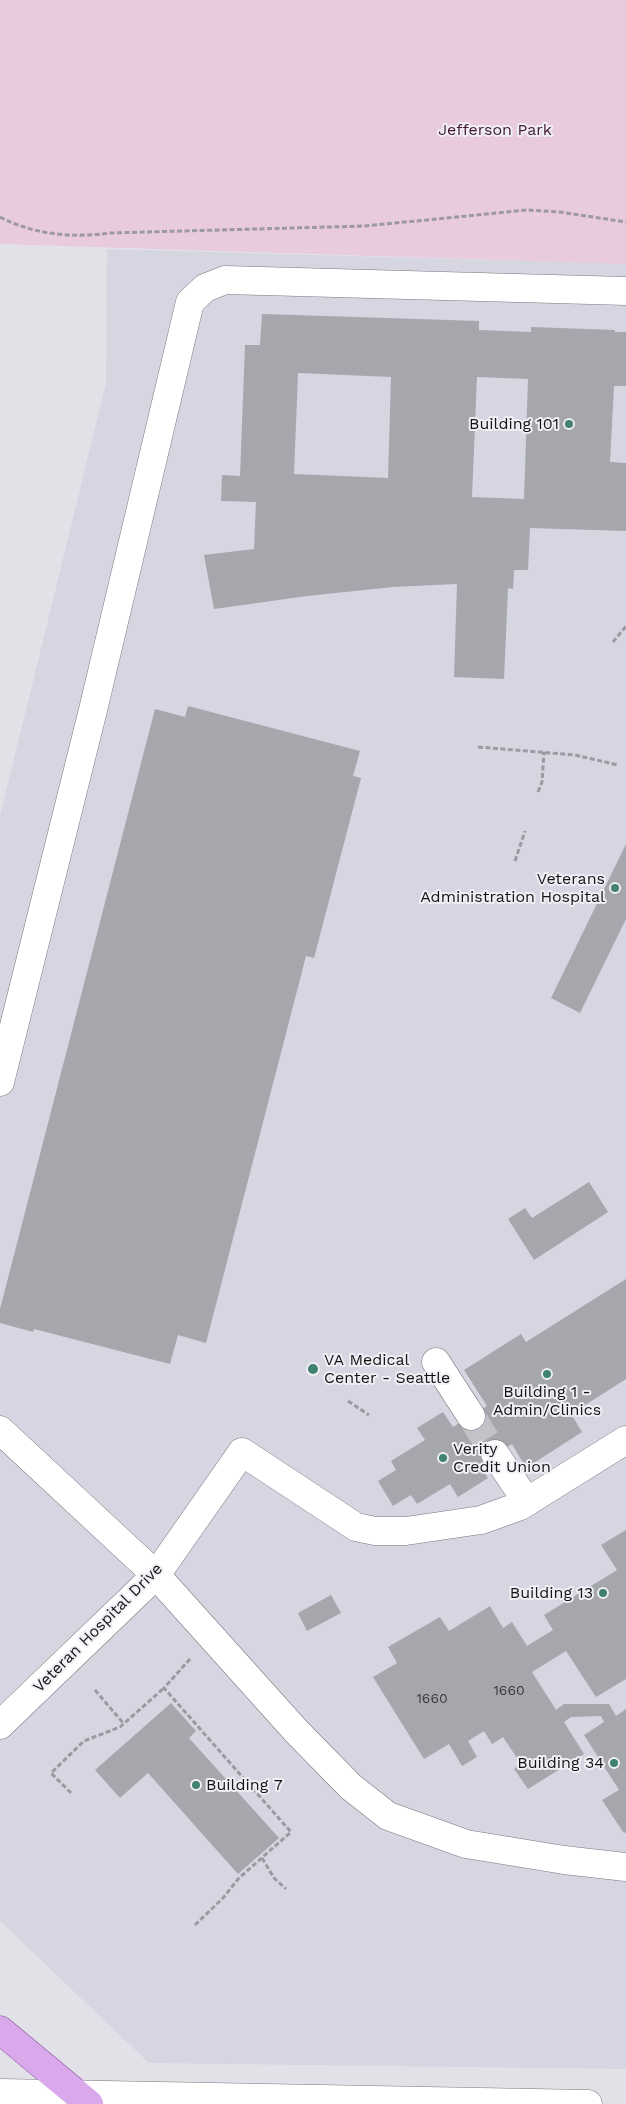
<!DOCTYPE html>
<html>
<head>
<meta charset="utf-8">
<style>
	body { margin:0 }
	canvas { display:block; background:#e2e1e8 }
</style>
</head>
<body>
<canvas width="626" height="2104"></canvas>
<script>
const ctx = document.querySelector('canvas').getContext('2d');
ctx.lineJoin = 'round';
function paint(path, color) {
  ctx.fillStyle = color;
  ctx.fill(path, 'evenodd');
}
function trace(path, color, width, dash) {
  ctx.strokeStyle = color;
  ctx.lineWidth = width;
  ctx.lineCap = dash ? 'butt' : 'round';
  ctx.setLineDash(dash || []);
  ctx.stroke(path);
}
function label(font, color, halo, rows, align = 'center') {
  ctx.font = font + ' "Work Sans",sans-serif';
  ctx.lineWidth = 4;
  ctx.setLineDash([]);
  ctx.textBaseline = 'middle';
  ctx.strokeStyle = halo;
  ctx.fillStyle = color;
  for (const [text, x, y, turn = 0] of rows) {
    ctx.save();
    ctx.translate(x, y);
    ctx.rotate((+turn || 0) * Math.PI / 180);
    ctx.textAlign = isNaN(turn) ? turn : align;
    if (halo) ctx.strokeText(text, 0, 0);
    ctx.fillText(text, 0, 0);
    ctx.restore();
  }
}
paint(new Path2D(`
	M107,249L626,264V2069L149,2063L0,1921V816L106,383Z`), '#d6d5e2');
paint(new Path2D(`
	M0,0H626V264L0,244Z`), '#e9cbde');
paint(new Path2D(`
	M262,314L479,321V330L531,332V327L615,330V332H626V386H614L610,462L626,463V531L530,528L528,570H514L513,589L508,588L504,679L454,677L457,584L393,587L307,596L214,609L204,555L254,549L256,502L221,501L222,475L240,476L245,345H260ZM298,373L391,377L388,478L294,474ZM477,377L528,379L524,499L472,497Z
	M188,706L360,751L353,776L361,778L314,958L306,956L206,1343L178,1335L170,1364L34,1329L33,1332L0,1323V1309L155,709L185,717Z
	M626,844V919L580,1013L551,998Z
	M589,1182L608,1212L534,1260L508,1219L525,1208L532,1218Z
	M626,1279V1379L571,1414L582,1432L526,1468L512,1444L479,1464L488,1478L458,1497L450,1484L417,1504L411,1495L393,1506L378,1481L396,1470L391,1461L425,1440L417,1428L443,1412L453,1427L487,1406L464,1370L521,1334L526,1342Z
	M626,1530V1679L596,1697L566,1651L532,1672L556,1710L564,1704H609L616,1716L626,1709V1833L623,1832L602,1800L619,1790L584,1735L604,1722L601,1716L571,1717L564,1722L584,1754L528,1789L514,1769L521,1764L503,1737L492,1744L484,1731L468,1741L477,1757L462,1766L449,1744L424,1759L373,1677L397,1663L388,1647L440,1617L449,1631L490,1606L503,1628L512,1622L527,1646L553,1630L544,1615L617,1570L601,1545Z
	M331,1595L341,1613L307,1631L298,1613Z
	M171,1703L196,1731L189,1738L279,1838L238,1874L148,1773L120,1798L95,1770Z`), '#a5a7ac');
trace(new Path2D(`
	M471,1416L495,1454`), '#c3c2c9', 28, [28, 14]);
const minor = new Path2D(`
	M0,1082L93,710L190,302L205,288L225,280L626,291
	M436,1362L471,1416
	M0,1430L156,1575L297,1732L351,1787L388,1816L466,1844L564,1860L626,1867
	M495,1454L527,1502
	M0,1725L156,1575L242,1452L356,1527L375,1531H406L481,1520L520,1506L626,1440
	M0,2093L588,2104`);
const major = new Path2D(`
	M0,2030L89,2104`);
trace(minor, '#79787e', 29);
trace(major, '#855099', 29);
trace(new Path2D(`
	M0,217C35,235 72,238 110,233L365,226L527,210L560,212L626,222
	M613,642L626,626
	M478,747L575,755L618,765
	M538,792L542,782L544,752
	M515,861L525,831
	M348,1401L369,1415
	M190,1659L164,1688L291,1832L239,1878L223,1898L195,1925
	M95,1690L124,1724
	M71,1793L51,1773L84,1741L120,1727L164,1688
	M262,1858L274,1878L286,1889`), '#9b9aa0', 3, [5, 2.5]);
trace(minor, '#fff', 28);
trace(major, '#daa9ec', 28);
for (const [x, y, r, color] of [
	[569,424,5,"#41816f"],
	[615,888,5,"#41816f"],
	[313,1369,6,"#41816f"],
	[547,1374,5,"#41816f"],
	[443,1458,5,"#41816f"],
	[603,1593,5,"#41816f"],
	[614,1763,5,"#41816f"],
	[196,1785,5,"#41816f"]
]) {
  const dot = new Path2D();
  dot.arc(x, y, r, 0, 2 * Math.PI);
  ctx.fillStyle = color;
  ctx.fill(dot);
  trace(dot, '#efeff5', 2);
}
label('14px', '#393a3c', null, [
	["1660",509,1691],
	["1660",432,1699]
]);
label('16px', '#431737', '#efeff5', [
	["Jefferson Park",495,130]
]);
label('16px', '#151517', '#efeff5', [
	["Building 101",559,424],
	["Veterans",605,879],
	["Administration Hospital",605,897],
	["VA Medical",324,1360,"left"],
	["Center - Seattle",324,1378,"left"],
	["Building 1 -",547,1392,"center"],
	["Admin/Clinics",547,1410,"center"],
	["Verity",453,1449,"left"],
	["Credit Union",453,1467,"left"],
	["Building 13",593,1593],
	["Building 34",604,1763],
	["Building 7",206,1785,"left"]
], 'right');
label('16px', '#151517', '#efeff5', [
	["Veteran Hospital Drive",98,1628,-45]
]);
</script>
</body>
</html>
